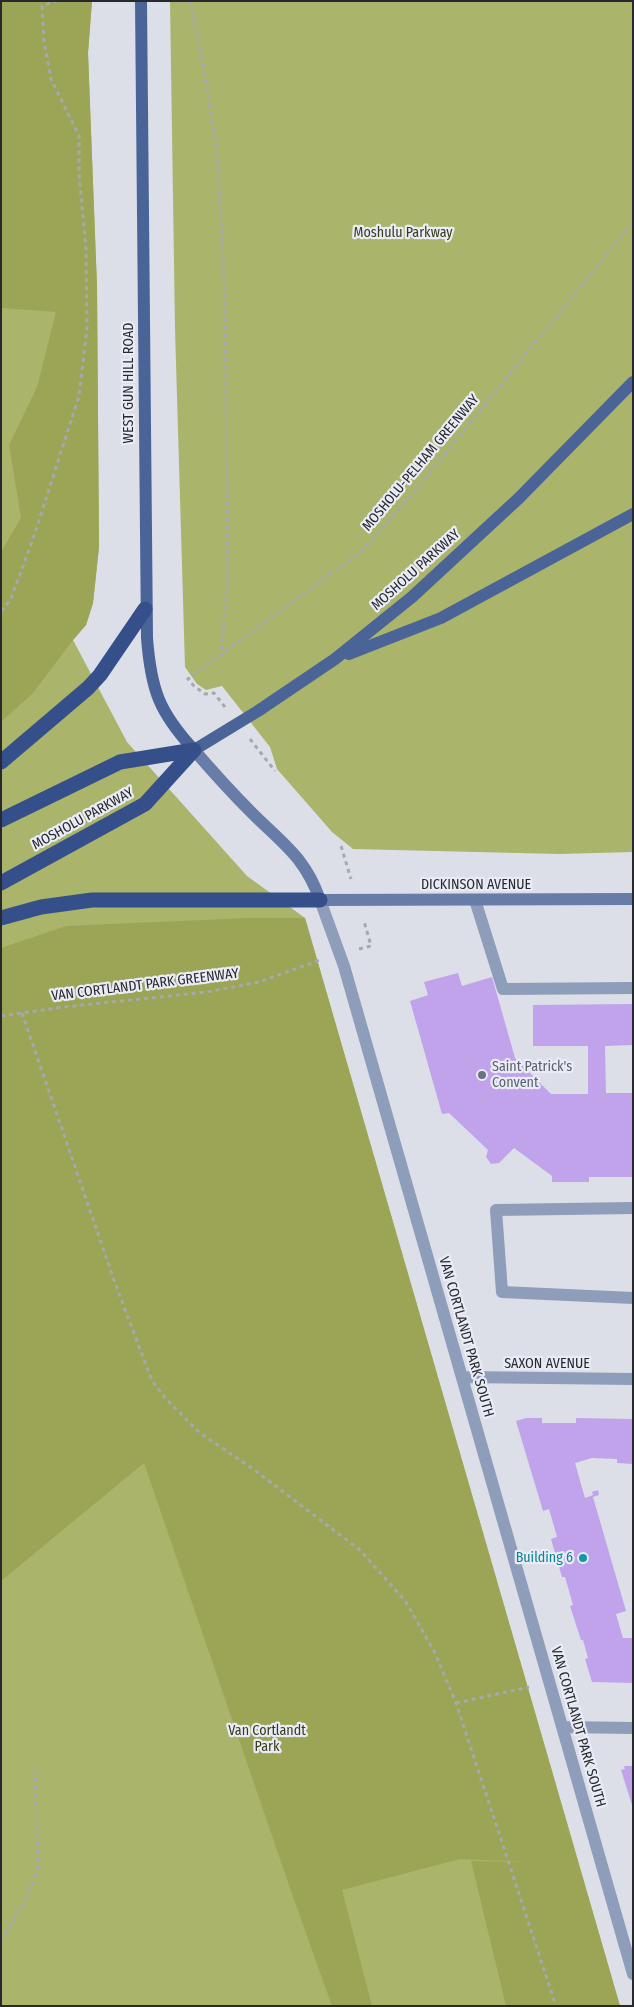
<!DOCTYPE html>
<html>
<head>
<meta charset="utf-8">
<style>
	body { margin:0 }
	#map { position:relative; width:634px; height:2007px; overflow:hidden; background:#dcdfe8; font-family:"Fira Sans Condensed",sans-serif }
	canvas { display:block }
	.frame { position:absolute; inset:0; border:2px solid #28292c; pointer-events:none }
</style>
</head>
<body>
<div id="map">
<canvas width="634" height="2007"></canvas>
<div class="frame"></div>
</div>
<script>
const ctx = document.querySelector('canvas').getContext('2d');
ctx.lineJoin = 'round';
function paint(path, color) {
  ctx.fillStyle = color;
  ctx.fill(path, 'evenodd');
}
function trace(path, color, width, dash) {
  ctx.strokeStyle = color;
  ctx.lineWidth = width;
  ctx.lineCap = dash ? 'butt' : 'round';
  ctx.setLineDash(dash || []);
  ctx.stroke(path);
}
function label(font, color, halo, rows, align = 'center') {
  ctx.font = font + ' "Fira Sans Condensed",sans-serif';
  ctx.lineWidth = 4.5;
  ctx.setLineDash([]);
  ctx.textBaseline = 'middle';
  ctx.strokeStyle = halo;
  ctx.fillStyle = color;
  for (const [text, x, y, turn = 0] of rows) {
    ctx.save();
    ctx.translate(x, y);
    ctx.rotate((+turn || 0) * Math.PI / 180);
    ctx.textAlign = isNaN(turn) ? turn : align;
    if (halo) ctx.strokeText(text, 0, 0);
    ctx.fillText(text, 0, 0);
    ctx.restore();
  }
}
paint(new Path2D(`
	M1,1H92L88,53L97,287L99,547L93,603L86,625L73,640L127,742L247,876L305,918L620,2006H1Z
	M170,1H633V852L559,854L353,849L332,832L277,769L270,747L222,686L206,690L197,684L185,667L175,329Z`), '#abb46b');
paint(new Path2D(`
	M1,1H92L88,53L97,287L99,547L93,603L86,625L73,640L33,693L1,722V552L21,518L9,445L37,387L56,312L1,308Z
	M248,918H305L620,2006H506L471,1861L529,1862L460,1859L342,1890L372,2006H332L291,1891L144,1463L1,1581V948L66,926Z`), '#9ca556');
paint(new Path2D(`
	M458,973L462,986L492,977L515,1058L551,1094H588V1046H533V1005L633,1004V1045L605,1046L606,1093H633V1177H589V1182H552V1176L514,1148L499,1163L491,1164L486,1157L488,1150L449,1113L442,1114L410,1001L428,995L424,982Z
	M526,1418H542V1423H576V1418L633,1419V1464L617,1463V1459L592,1458L575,1463L585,1498L593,1495L592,1492L598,1490L599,1495L593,1497L626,1611L616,1614L623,1638H633V1683L592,1682L585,1659L588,1658L583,1640H581L570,1606L573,1605L565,1577H562L551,1539L557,1537L549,1509L543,1511L516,1421Z
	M624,1766H633V1808L621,1770L625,1769Z`), '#c0a3eb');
trace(new Path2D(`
	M190,1L203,63L217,154L225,294L228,576L221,654
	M1,611L10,601L33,539L79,396L87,328L86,249L79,173V136L51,79L44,41L42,6L56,1
	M225,707L214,693L205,694L194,686L188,679L363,550L419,486L633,222
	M250,739L275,771
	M341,846L351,879
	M359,949L371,946L364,921
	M22,1013L114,1280L152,1381L167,1400L200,1433L253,1469L360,1550L406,1602L435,1653L456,1703L556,2006
	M1,1016L64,1007L207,992L259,982L320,960
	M456,1703L529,1687
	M1,1941L25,1901L38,1868L35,1770`), '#a6a8af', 3, [4, 4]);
trace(new Path2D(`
	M475,900L503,989L633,988
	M633,1208L496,1210L502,1292L633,1298`), '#8e9dba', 12);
trace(new Path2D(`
	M320,900L344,966L633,1974
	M462,1377L633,1379
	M562,1727L633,1728`), '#8e9dba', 12);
trace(new Path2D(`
	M194,750C213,772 232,793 252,813C283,844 305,857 320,900L633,899`), '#677ca7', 12);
trace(new Path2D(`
	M141,1L147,638C151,690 159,712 194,750L258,711L335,659L412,597L519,498L633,382
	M349,654L441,618L633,514`), '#4b6498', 12);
trace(new Path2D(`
	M1,762L88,688L100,675L145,609
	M1,820L120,762L194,750
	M1,883L145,804L194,750
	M1,918L41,907L92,900H320`), '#344f8a', 15);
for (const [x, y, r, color] of [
	[482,1075,5,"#6b7280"],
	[583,1558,5,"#0f9aa8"]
]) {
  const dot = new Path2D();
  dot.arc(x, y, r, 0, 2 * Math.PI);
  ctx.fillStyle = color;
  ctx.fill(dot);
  trace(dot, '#e9ecf6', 2);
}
label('14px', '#373b19', '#e9ecf6', [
	["Moshulu Parkway",403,233],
	["Van Cortlandt",267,1731],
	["Park",267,1747]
]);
label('14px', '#28292c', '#e9ecf6', [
	["WEST GUN HILL ROAD",129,383,-90],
	["MOSHOLU-PELHAM GREENWAY",421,463,-50],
	["MOSHOLU PARKWAY",416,570,-42],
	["MOSHOLU PARKWAY",83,819,-29],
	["DICKINSON AVENUE",476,885],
	["VAN CORTLANDT PARK GREENWAY",145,985,-7],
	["VAN CORTLANDT PARK SOUTH",466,1337,74],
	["SAXON AVENUE",547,1364],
	["VAN CORTLANDT PARK SOUTH",578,1727,74]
]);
label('14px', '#5b616d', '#e9ecf6', [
	["Saint Patrick's",492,1067],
	["Convent",492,1083]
], 'left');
label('14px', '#0d838f', '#e9ecf6', [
	["Building 6",573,1558]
], 'right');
</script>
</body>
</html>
